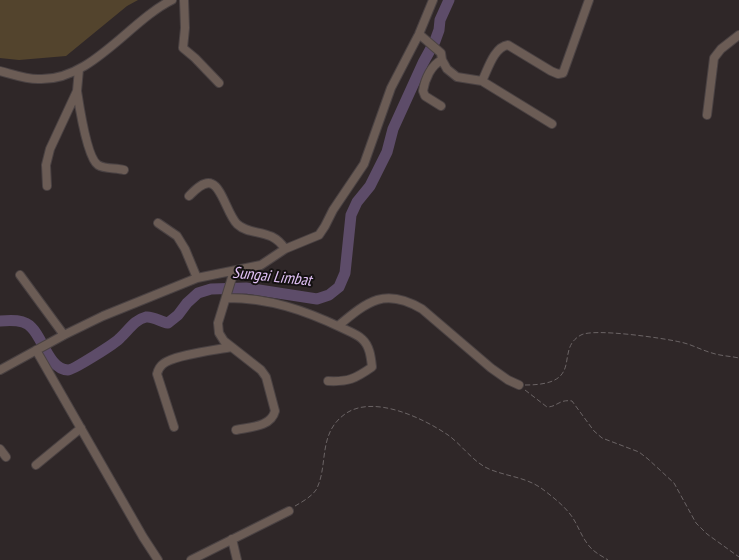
<!DOCTYPE html>
<html>
<head>
<meta charset="utf-8">
<style>
	body { margin:0 }
	canvas { display:block; background:#2f2728 }
</style>
</head>
<body>
<canvas width="739" height="560"></canvas>
<script>
const ctx = document.querySelector('canvas').getContext('2d');
ctx.lineJoin = 'round';
function paint(path, color) {
  ctx.fillStyle = color;
  ctx.fill(path, 'evenodd');
}
function trace(path, color, width, dash) {
  ctx.strokeStyle = color;
  ctx.lineWidth = width;
  ctx.lineCap = dash ? 'butt' : 'round';
  ctx.setLineDash(dash || []);
  ctx.stroke(path);
}
function label(font, color, halo, rows, align = 'center') {
  ctx.font = font + ' "PT Sans Narrow",sans-serif';
  ctx.lineWidth = 4;
  ctx.setLineDash([]);
  ctx.textBaseline = 'middle';
  ctx.strokeStyle = halo;
  ctx.fillStyle = color;
  for (const [text, x, y, turn = 0] of rows) {
    ctx.save();
    ctx.translate(x, y);
    ctx.rotate((+turn || 0) * Math.PI / 180);
    ctx.textAlign = isNaN(turn) ? turn : align;
    if (halo) ctx.strokeText(text, 0, 0);
    ctx.fillText(text, 0, 0);
    ctx.restore();
  }
}
paint(new Path2D(`
	M0,0H138L127,6L66,56L19,60L0,58Z`), '#53442d');
trace(new Path2D(`
	M0,321C10,320 25,319 32,328C43,339 49,369 68,370C73,370 116,343 120,338C129,330 134,320 146,317C153,316 161,322 168,323L178,315L187,303L198,293L211,289L246,288L317,299L329,295L339,287L345,273L351,215L357,202L370,186L387,152L393,129L423,63L435,41L439,30L440,20L449,0`), '#5d4c69', 11);
const minor = new Path2D(`
	M184,0L185,28L183,48L195,58L219,83
	M419,34L441,53L442,60L447,69L457,77L482,81L552,124
	M0,71C12,74 25,79 38,79C91,82 129,21 172,0
	M482,81C488,69 494,47 508,45L551,71L558,74L563,73L589,0
	M77,91C79,104 87,158 98,165C104,169 116,168 124,170
	M441,106L425,96L423,91C425,79 431,65 442,60
	M707,115L714,58L721,49L739,35
	M47,186L46,165L50,149L77,91L79,69
	M189,196C194,191 204,180 212,184C222,188 228,215 237,224C251,237 271,227 285,249
	M158,223L177,236L185,249L197,278
	M234,271L218,323L219,333L224,341L261,370L266,377L275,411C271,427 250,427 236,430
	M20,275L64,335
	M227,298C269,298 304,310 342,328C348,331 357,334 362,339C370,346 371,358 372,367C355,379 348,382 328,381
	M338,326C368,301 385,287 422,309L491,368L508,380L519,385
	M36,350L143,537L158,560
	M0,370L64,335L103,316L197,278L261,265L285,249L319,235L325,226L333,210L364,164L391,88L419,34L433,0
	M174,427L157,374C158,370 159,367 163,364C173,355 216,350 231,347
	M0,449L6,457
	M36,465L81,428
	M232,539L237,560
	M191,560L289,511`);
trace(minor, '#4a4243', 10);
trace(new Path2D(`
	M525,385C587,385 553,350 581,335C594,328 663,338 680,342C691,344 701,350 712,353C721,356 730,356 739,358
	M525,390L547,407C557,407 559,399 572,401L594,431L602,438L639,452L648,459L674,483L696,523L707,534L739,557
	M295,506C302,502 311,497 316,490C329,466 317,434 345,414C373,394 423,418 448,435C462,445 473,462 489,469C508,477 528,477 545,491C554,498 563,505 570,514C578,524 581,537 590,547C595,553 602,556 608,560`), '#6b6465', 1, [5, 2.5]);
trace(minor, '#6b5c55', 8);
label('italic 16px', '#e1c1f6', '#141111', [
	["Sungai Limbat",272,277,6]
]);
</script>
</body>
</html>
